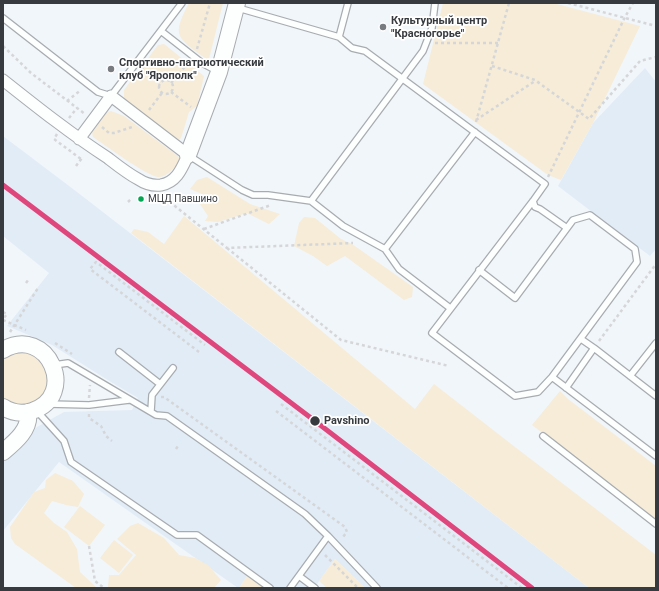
<!DOCTYPE html>
<html>
<head>
<meta charset="utf-8">
<style>
	body { margin:0 }
	#map { position:relative; width:659px; height:591px; overflow:hidden; background:#f1f6fa; font-family:Roboto,sans-serif }
	canvas { display:block }
	.frame { position:absolute; inset:0; border:4px solid #373b3f; pointer-events:none }
</style>
</head>
<body>
<div id="map">
<canvas width="659" height="591"></canvas>
<div class="frame"></div>
</div>
<script>
const ctx = document.querySelector('canvas').getContext('2d');
ctx.lineJoin = 'round';
function paint(path, color) {
  ctx.fillStyle = color;
  ctx.fill(path, 'evenodd');
}
function trace(path, color, width, dash) {
  ctx.strokeStyle = color;
  ctx.lineWidth = width;
  ctx.lineCap = dash ? 'butt' : 'round';
  ctx.setLineDash(dash || []);
  ctx.stroke(path);
}
function label(font, color, halo, rows, align = 'center') {
  ctx.font = font + ' Roboto,sans-serif';
  ctx.lineWidth = 3.5;
  ctx.setLineDash([]);
  ctx.textBaseline = 'middle';
  ctx.strokeStyle = halo;
  ctx.fillStyle = color;
  for (const [text, x, y, turn = 0] of rows) {
    ctx.save();
    ctx.translate(x, y);
    ctx.rotate((+turn || 0) * Math.PI / 180);
    ctx.textAlign = isNaN(turn) ? turn : align;
    if (halo) ctx.strokeText(text, 0, 0);
    ctx.fillText(text, 0, 0);
    ctx.restore();
  }
}
paint(new Path2D(`
	M645,68L656,82V249L650,256L558,186L593,123Z
	M3,136L77,192L589,588H365L335,559L314,588H270L249,573L239,588H238L59,462L3,531V461L37,427L64,412L132,410L138,398L111,382L52,345L31,336L7,326L49,273L3,236Z`), '#e2ecf7');
paint(new Path2D(`
	M189,3H223L209,59H206C177,37 171,37 189,3Z
	M443,3H553L640,26L593,123L561,180L548,175L423,84Z
	M164,44L204,76L197,106L189,112L181,138L178,141L124,100V90L158,45Z
	M111,111L124,116L178,156L180,161C175,167 166,178 158,177C147,176 105,145 93,137L92,133L107,112Z
	M207,177L250,204L280,214L269,224L247,213L218,222L205,221L208,216L200,204L208,201L202,194L190,189L197,180Z
	M184,216L415,409L434,384L515,447L656,555V588H589L131,233L134,229L148,232L164,244Z
	M304,217L315,218L341,239L352,244L413,287L412,297L404,300L345,256L327,266L313,256L294,246L299,223Z
	M19,350L36,354L48,368L46,394L24,408L3,401V357Z
	M560,391L568,399L656,466V520L532,425Z
	M55,473L73,481L84,494L78,507L66,505L52,501L44,513L54,523L67,532L77,549L80,572L97,588H76L15,544L11,538L10,527L34,492L45,488L46,480Z
	M80,506L105,525L89,546L64,527Z
	M138,523L164,538L179,555L195,558L208,565L221,580L214,588H111L108,587L109,575H119L136,555L117,539L130,526Z
	M114,540L133,555L119,573L100,558Z
	M335,559L365,588H327L319,581Z
	M249,573L270,588H239Z`), '#f6ecd8');
const lane = new Path2D(`
	M238,8L339,37L352,48L365,51L545,184L533,201L432,333L515,396L538,392L552,377L637,262L635,249L590,215L573,220L515,298L479,270
	M3,18L98,92L111,96L182,3
	M161,31L202,63L217,71
	M339,37L348,3
	M188,155L242,190L253,195H268L311,201L343,226L385,249L399,269L450,308
	M311,201L423,51L432,28L435,3
	M533,201L535,207L540,209L567,228
	M385,249L475,132
	M581,339L594,348L656,396
	M119,352L160,384
	M54,365L68,363L156,415L167,416L305,514L328,536L290,588
	M630,376L656,343
	M552,377L656,456
	M566,388L594,348
	M48,404L89,405L129,400
	M36,410L64,441L71,462L177,535H197L270,588
	M151,411L152,395L173,368
	M543,436L656,524
	M328,536L377,588
	M299,576L315,588`);
const street = new Path2D(`
	M3,80C37,107 71,134 108,158C117,165 127,173 138,179C144,183 153,186 161,185C177,182 182,168 188,155L111,96L79,139`);
const secondary = new Path2D(`
	M188,155L219,72L237,3
	M3,350C48,324 79,396 32,411C22,414 12,413 3,407
	M3,452C15,442 31,429 28,412`);
trace(lane, '#a8acb0', 8);
trace(street, '#a8acb0', 13);
trace(secondary, '#a8acb0', 18);
trace(new Path2D(`
	M568,3L656,26
	M435,43H498
	M3,46L31,73L77,108
	M197,49L210,3
	M492,66L535,80L589,119L640,61L656,57
	M141,68L160,83
	M159 87a7 7 0 1 1 14 0a7 7 0 1 1-14 0Z
	M171,83L188,63
	M171,92L191,107
	M67,101L81,90
	M149,110L162,93
	M69,118L77,108L85,114
	M476,120L535,81
	M476,122L509,3
	M102,127L109,133H114L132,127
	M57,134L54,139L81,159
	M76,166L82,158
	M548,177L625,17L633,3
	M165,198L227,248L353,243
	M128,202L132,198
	M204,229L271,205
	M227,248L341,340L449,366
	M26,283L29,279
	M3,312L7,314L3,319
	M3,320L26,330
	M10,332L38,288
	M599,341L656,264
	M55,343L72,354
	M199,352L90,269L96,262L205,345
	M161,397H164L345,527L347,532L342,538
	M89,398L90,385
	M281,404L522,588
	M276,411L508,588
	M89,414V418L101,426L106,436L112,441
	M176,449L178,446
	M89,546L95,581L104,588
	M325,555L358,588`), '#d5d6d8', 2.5, [3, 3]);
trace(lane, '#fdfefe', 5.5);
trace(street, '#fdfefe', 11);
trace(secondary, '#fdfefe', 16);
trace(new Path2D(`
	M3,185L315,421L532,588`), '#df477c', 5);
for (const [x, y, r, color] of [
	[383,27,4,"#787c80"],
	[111,69,4,"#787c80"],
	[141,199,3.5,"#00a651"],
	[315,421,5.5,"#373b3f"]
]) {
  const dot = new Path2D();
  dot.arc(x, y, r, 0, 2 * Math.PI);
  ctx.fillStyle = color;
  ctx.fill(dot);
  trace(dot, '#fff', 1.5);
}
label('10px', '#373b3f', '#fff', [
	["МЦД Павшино",148,199]
], 'left');
label('bold 11px', '#373b3f', '#fff', [
	["Культурный центр",391,21],
	["\"Красногорье\"",391,34],
	["Спортивно-патриотический",119,63],
	["клуб \"Ярополк\"",119,76]
], 'left');
label('bold 11px', '#373b3f', '#fff', [
	["Pavshino",324,421]
], 'left');
</script>
</body>
</html>
